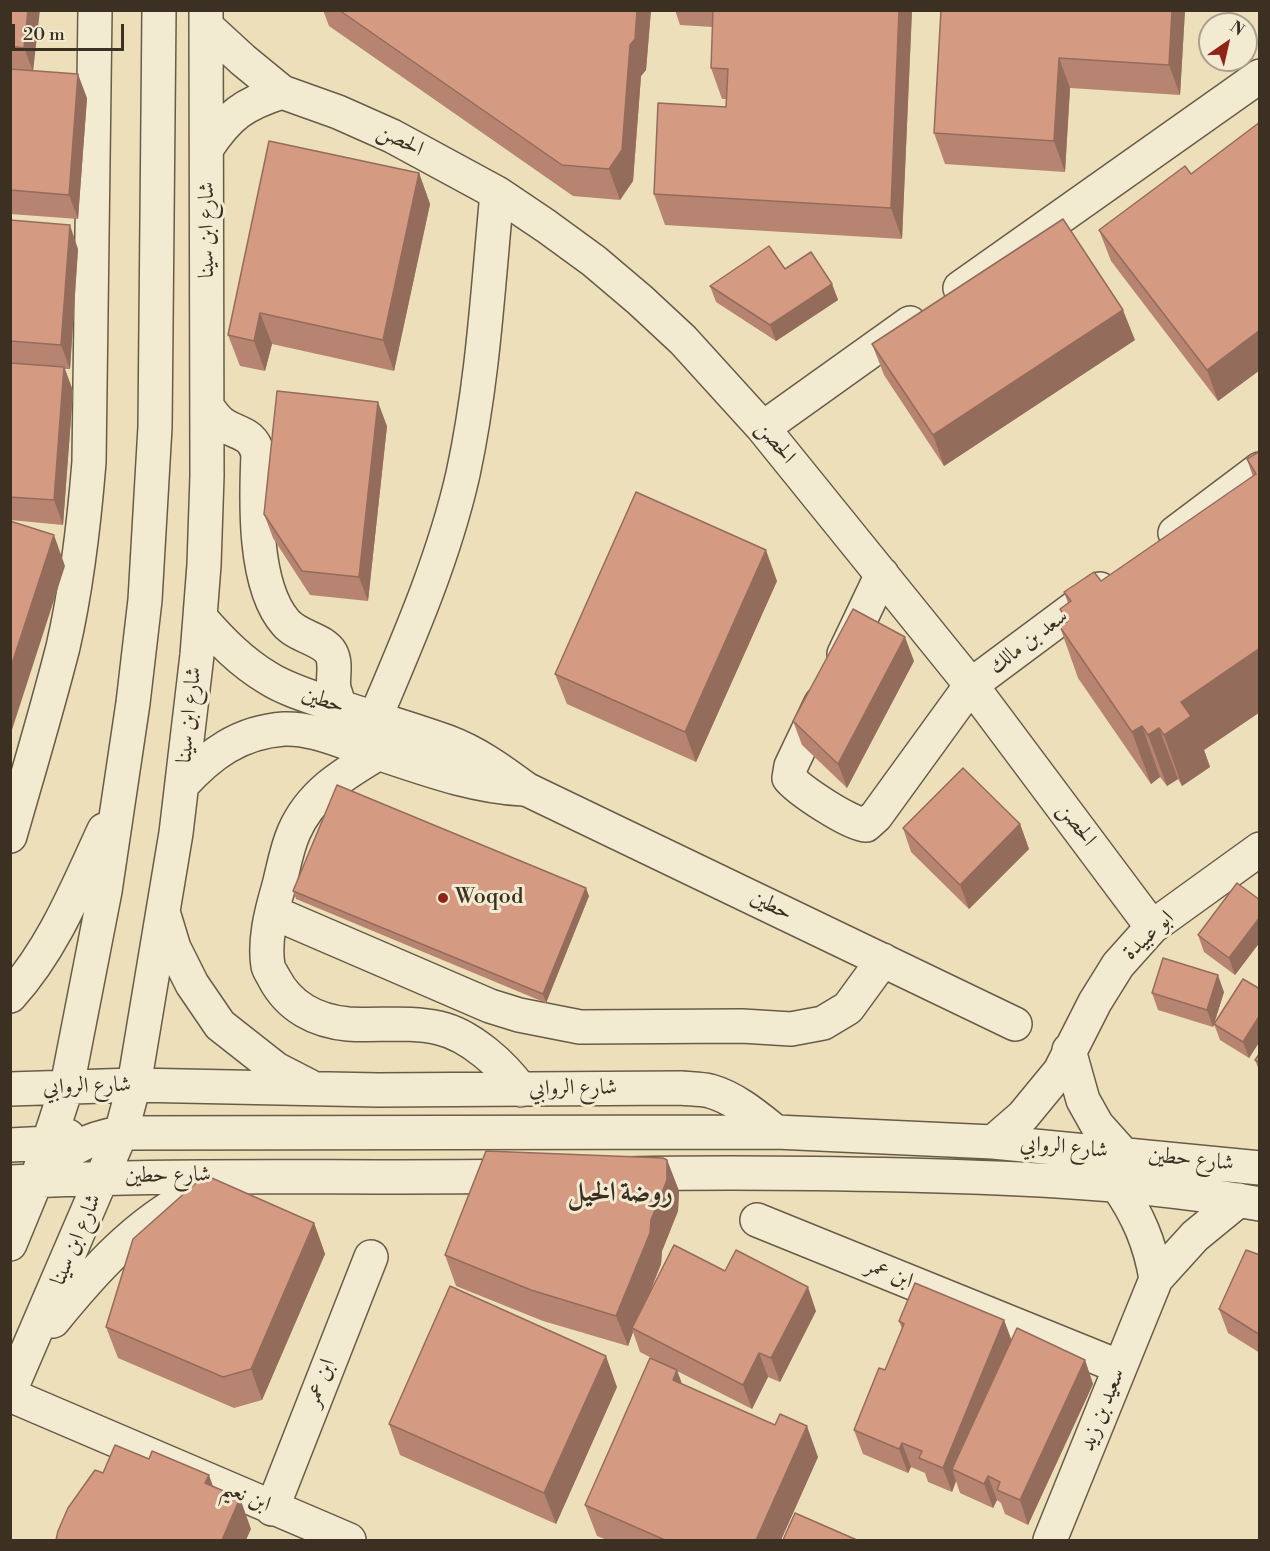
<!DOCTYPE html>
<html>
<head>
<meta charset="utf-8">
<style>
	body { margin:0 }
	#map { position:relative; width:1270px; height:1551px; overflow:hidden; background:#eddfb9; font-family:"Libre Bodoni",serif }
	canvas { display:block }
	.frame { position:absolute; inset:0; border:12px solid #3c3023; pointer-events:none }
	.north { position:absolute; left:1198px; top:12px; width:60px; height:60px; box-sizing:border-box; background:#f3ead2; border:2px solid #aaa08c; border-radius:50%; rotate:34deg; font-size:16px; font-weight:700; line-height:24px; text-align:center; color:#3c3023 }
	.north::after { content:''; display:block; margin:auto; width:21px; height:27px; background:#8f2418; clip-path:polygon(50% 0,100% 100%,50% 72%,0 100%) }
	.scale { position:absolute; left:12px; top:24px; width:112px; height:27px; box-sizing:border-box; border:3px solid #3c3023; border-top:0; padding-left:8px; font-size:18px; line-height:21px; white-space:nowrap; color:#3c3023; -webkit-text-stroke:4px #f3ead2; paint-order:stroke }
</style>
</head>
<body>
<div id="map">
<canvas width="1270" height="1551"></canvas>
<div class="frame"></div>
<div class="north">N</div>
<div class="scale">20 m</div>
</div>
<script>
const ctx = document.querySelector('canvas').getContext('2d');
ctx.lineJoin = 'round';
function trace(path, color, width, dash) {
  ctx.strokeStyle = color;
  ctx.lineWidth = width;
  ctx.lineCap = dash ? 'butt' : 'round';
  ctx.setLineDash(dash || []);
  ctx.stroke(path);
}
function paint(path, color) {
  ctx.fillStyle = color;
  ctx.fill(path, 'evenodd');
}
function label(font, color, halo, rows, align = 'center') {
  ctx.font = font + ' "Libre Bodoni",Amiri,serif';
  ctx.lineWidth = 6;
  ctx.setLineDash([]);
  ctx.textBaseline = 'middle';
  ctx.strokeStyle = halo;
  ctx.fillStyle = color;
  for (const [text, x, y, turn = 0] of rows) {
    ctx.save();
    ctx.translate(x, y);
    ctx.rotate((+turn || 0) * Math.PI / 180);
    ctx.textAlign = isNaN(turn) ? turn : align;
    if (halo) ctx.strokeText(text, 0, 0);
    ctx.fillText(text, 0, 0);
    ctx.restore();
  }
}
const minor = new Path2D(`
	M206,26L243,60L282,92L338,112L392,136L497,193L546,226L594,261L640,300L683,340L763,428L971,685L1152,927
	M207,148C229,115 244,104 282,92
	M960,288L1260,76
	M208,408C212,413 216,419 221,423C237,435 252,431 258,454C256,500 253,586 286,623C298,637 323,639 331,653C337,664 332,678 334,689C336,695 338,701 340,707
	M763,428L910,323
	M1175,533L1260,469
	M200,617C220,640 241,662 268,678C287,690 309,696 331,704C370,717 409,728 448,742C477,753 502,771 526,789L1015,1024
	M844,654L882,574
	M821,703L791,766L789,778C800,791 850,824 866,825L876,816L971,685L1100,589
	M375,718C409,638 444,558 463,474C483,382 488,287 497,193
	M379,753C344,774 311,793 294,832C286,850 283,871 278,889C271,913 264,941 268,966C269,970 272,974 274,978C289,1007 316,1021 348,1024C378,1026 409,1021 439,1028C470,1035 503,1065 521,1090
	M182,785C210,754 240,732 284,729C310,728 335,739 359,747C413,764 466,786 523,789
	M10,836C28,773 47,710 63,647C77,586 84,524 89,462L95,10
	M272,912L490,1006L519,1015L580,1027L742,1026L791,1029L823,1023L848,1008L883,960
	M164,915L174,948L192,984L220,1025L276,1069L309,1086
	M10,996C53,949 78,886 104,830
	M1069,1050L1083,1100L1097,1125L1122,1153
	M10,1089L134,1085L378,1090L681,1088C690,1089 701,1089 710,1091C735,1098 756,1116 776,1132
	M993,1142L1023,1116L1060,1071L1095,1002L1118,965L1152,927L1260,849
	M10,1145L49,1143L68,1136
	M627,1174C720,1172 812,1173 905,1175C1024,1178 1142,1183 1260,1204
	M38,1178C61,1152 87,1138 121,1133L776,1132L993,1142L1260,1168
	M10,1182C181,1173 351,1179 521,1176
	M1117,1185C1138,1215 1150,1243 1156,1279
	M757,1220L1120,1367
	M10,1244L36,1181L67,1086L105,891L133,703L145,600L155,427L159,10
	M53,1321C93,1272 136,1223 194,1194
	M10,1391L121,1133L134,1085L176,833L197,655L204,565L207,476L206,10
	M10,1395L349,1540
	M272,1509L371,1257
	M1050,1540L1156,1279L1195,1236L1239,1200`);
trace(minor, '#685c48', 36);
trace(minor, '#f3ead2', 33);
paint(new Path2D(`
	M10,10L33,71L87,98L78,219L10,214Z
	M323,10H651L646,70L641,76L633,181L620,200L573,196L329,26Z
	M675,10H912L902,239L665,225L654,194L726,107V99H722L711,68L713,27L680,25Z
	M941,10H1185L1180,95L1070,88L1065,172L945,164L934,133Z
	M1260,122V370L1218,401L1111,261L1099,230L1191,174Z
	M419,173L430,204L394,371L272,344L265,371L240,366L228,335Z
	M10,220L78,249L70,369H65L73,391L63,525L10,520Z
	M785,269L832,284L838,300L776,341L716,302L710,286Z
	M1135,340L944,466L884,375L872,344Z
	M387,426L368,601L310,595L273,538L264,514Z
	M1260,451V712L1204,750L1210,767L1182,786L1178,779L1167,786L1160,777L1151,784L1078,678L1060,627L1065,623L1060,609L1068,603L1064,592L1101,581L1253,477L1247,459Z
	M777,581L696,762L567,704L555,674Z
	M914,661L847,788L802,745L793,721Z
	M1020,824L1029,849L969,909L911,852L903,828Z
	M293,891L589,896L546,1003L296,899Z
	M1260,900V942L1235,975L1204,952L1198,935Z
	M1260,989V1041L1249,1058L1220,1040L1214,1024Z
	M1224,992L1213,1027L1158,1010L1152,993Z
	M1260,1053V1073L1255,1060Z
	M667,1160L679,1191L678,1211L662,1251L661,1264L650,1292L725,1271L816,1311L780,1382L768,1377L752,1409L677,1371L682,1384L818,1457L781,1540H607L597,1536L585,1505L665,1365L640,1352L633,1332L628,1346L543,1321L456,1286L445,1255Z
	M314,1223L325,1254L262,1400L234,1408L118,1358L106,1327Z
	M1260,1255V1353L1228,1333L1219,1309Z
	M1004,1320L1011,1340L1085,1360L1093,1384L1028,1525L1005,1514L1001,1503L997,1500L993,1508L960,1493L956,1481L952,1492L928,1482L925,1473L911,1467L908,1473L863,1454L854,1430L885,1370L902,1329L899,1321Z
	M617,1387L556,1524L400,1455L389,1424Z`), '#b68470');
paint(new Path2D(`
	M28,10H40L33,72L24,48Z
	M637,10H651L646,70L641,76L633,181L620,200L609,169L630,45Z
	M899,10H912L902,239L891,208Z
	M1172,10H1185L1180,95L1169,65Z
	M1059,58L1070,88L1065,172L1054,141Z
	M78,74L87,98L78,219L69,195Z
	M419,173L430,204L394,371L383,340Z
	M70,225L78,249L70,369L61,345Z
	M832,284L838,300L776,341L770,325Z
	M1123,310L1135,340L944,466L933,435Z
	M260,313L272,344L265,371L254,341Z
	M1260,330V370L1218,401L1207,370Z
	M64,367L73,391L63,525L54,500Z
	M378,402L387,426L368,601L359,577Z
	M54,535L65,566L10,736V670Z
	M766,550L777,581L696,762L685,732Z
	M905,637L914,661L847,788L838,764Z
	M1260,648V712L1204,750L1210,767L1182,786L1164,735L1181,702Z
	M1142,726L1160,777L1151,784L1132,732Z
	M1159,728L1178,779L1167,786L1148,735Z
	M1020,824L1029,849L969,909L960,885Z
	M586,888L589,896L546,1003L543,994Z
	M1260,917V942L1235,975L1229,958Z
	M1218,975L1224,992L1213,1027L1207,1010Z
	M1260,1015V1041L1249,1058L1243,1042Z
	M667,1160L679,1191L678,1211L662,1251L661,1264L635,1329L632,1328L633,1332L628,1346L616,1316L651,1220Z
	M314,1223L325,1254L262,1400L251,1369Z
	M808,1287L816,1311L780,1382L771,1358Z
	M1004,1320L1013,1344L952,1469L956,1481L952,1492L943,1468Z
	M759,1353L768,1377L752,1409L743,1385Z
	M606,1356L617,1387L556,1524L544,1493Z
	M1085,1360L1093,1384L1028,1525L1020,1500Z
	M677,1370L688,1401L673,1380Z
	M807,1426L818,1457L781,1540H756Z
	M902,1443L911,1467L908,1473L899,1449Z
	M209,1475L220,1506L205,1483Z
	M988,1476L997,1500L993,1508L984,1484Z
	M240,1498L251,1529L246,1540H222Z`), '#946c5b');
const building = new Path2D(`
	M10,10H28L24,48L10,46Z
	M339,10H637L635,39L630,45L622,150L609,169L562,165Z
	M713,10H899L891,208L654,194L658,103L726,107L728,69L711,68Z
	M941,10H1172L1169,65L1059,58L1054,141L934,133Z
	M10,69L78,74L69,195L10,190Z
	M1260,122V330L1207,370L1099,230L1185,166L1191,174Z
	M269,141L419,173L383,340L260,313L254,341L228,335Z
	M1063,219L1123,310L933,435L872,344Z
	M10,220L70,225L61,345L10,341Z
	M769,246L785,269L811,252L832,284L770,325L710,286Z
	M10,363L64,367L54,500L10,497Z
	M277,391L378,402L359,577L302,571L264,514Z
	M1260,451V648L1181,702L1191,716L1164,735L1159,728L1148,735L1142,726L1132,732L1060,627L1068,621L1060,609L1071,601L1064,592L1094,572L1101,581L1256,474L1247,459Z
	M636,492L766,550L685,732L555,674Z
	M10,521L54,535L10,670Z
	M853,609L905,637L838,764L793,721Z
	M963,768L1020,824L960,885L903,828Z
	M337,785L586,888L543,994L293,891Z
	M1237,883L1260,900V917L1229,958L1198,935Z
	M1163,958L1218,975L1207,1010L1152,993Z
	M1243,979L1260,989V1015L1243,1042L1214,1024Z
	M1260,1053V1063L1255,1060Z
	M486,1151L663,1158L667,1160V1180L651,1220L650,1233L616,1316L531,1290L445,1255Z
	M205,1175L314,1223L251,1369L223,1377L106,1327L133,1239Z
	M674,1245L725,1271L736,1250L808,1287L771,1358L759,1353L743,1385L632,1328Z
	M1246,1250L1260,1255V1335L1219,1309Z
	M915,1283L1004,1320L943,1468L919,1458L922,1451L902,1443L899,1449L854,1430L879,1368L885,1370L904,1324L899,1321Z
	M450,1286L606,1356L544,1493L389,1424Z
	M1017,1328L1085,1360L1020,1500L997,1490L1000,1482L988,1476L984,1484L952,1469Z
	M650,1358L677,1370L673,1380L775,1425L780,1414L807,1426L756,1540H665L585,1505Z
	M115,1445L149,1459L152,1451L209,1475L205,1483L240,1498L222,1540H56L58,1531L68,1508L95,1470L103,1473Z
	M795,1513L857,1540H783Z`);
paint(building, '#d49a82');
trace(building, '#946c5b', 1.5);
for (const [x, y, r, color] of [
	[443,898,6,"#8f2418"]
]) {
  const dot = new Path2D();
  dot.arc(x, y, r, 0, 2 * Math.PI);
  ctx.fillStyle = color;
  ctx.fill(dot);
  trace(dot, '#f3ead2', 2);
}
label('22px', '#3c3023', '#f3ead2', [
	["الحصن",400,141,26],
	["شارع ابن سينا",208,230,-90],
	["الحصن",775,443,50],
	["سعد بن مالك",1029,642,-37],
	["حطين",323,701,19],
	["شارع ابن سينا",190,715,-84],
	["الحصن",1076,825,53],
	["حطين",771,906,26],
	["ابو عبيدة",1149,936,-43],
	["شارع الروابي",87,1087,-2],
	["شارع الروابي",573,1089,-1],
	["شارع الروابي",1064,1148,5],
	["شارع حطين",1191,1160,6],
	["شارع حطين",168,1176,-1],
	["شارع ابن سينا",77,1240,-67],
	["ابن عمر",889,1274,22],
	["ابن عمر",321,1383,-69],
	["سعيد بن زيد",1103,1410,-68],
	["ابن نعيم",246,1497,23]
]);
label('22px', '#3c3023', '#f3ead2', [
	["Woqod",455,898]
], 'left');
label('bold 28px', '#3c3023', '#f3ead2', [
	["روضة الخيل",620,1194]
]);
</script>
</body>
</html>
